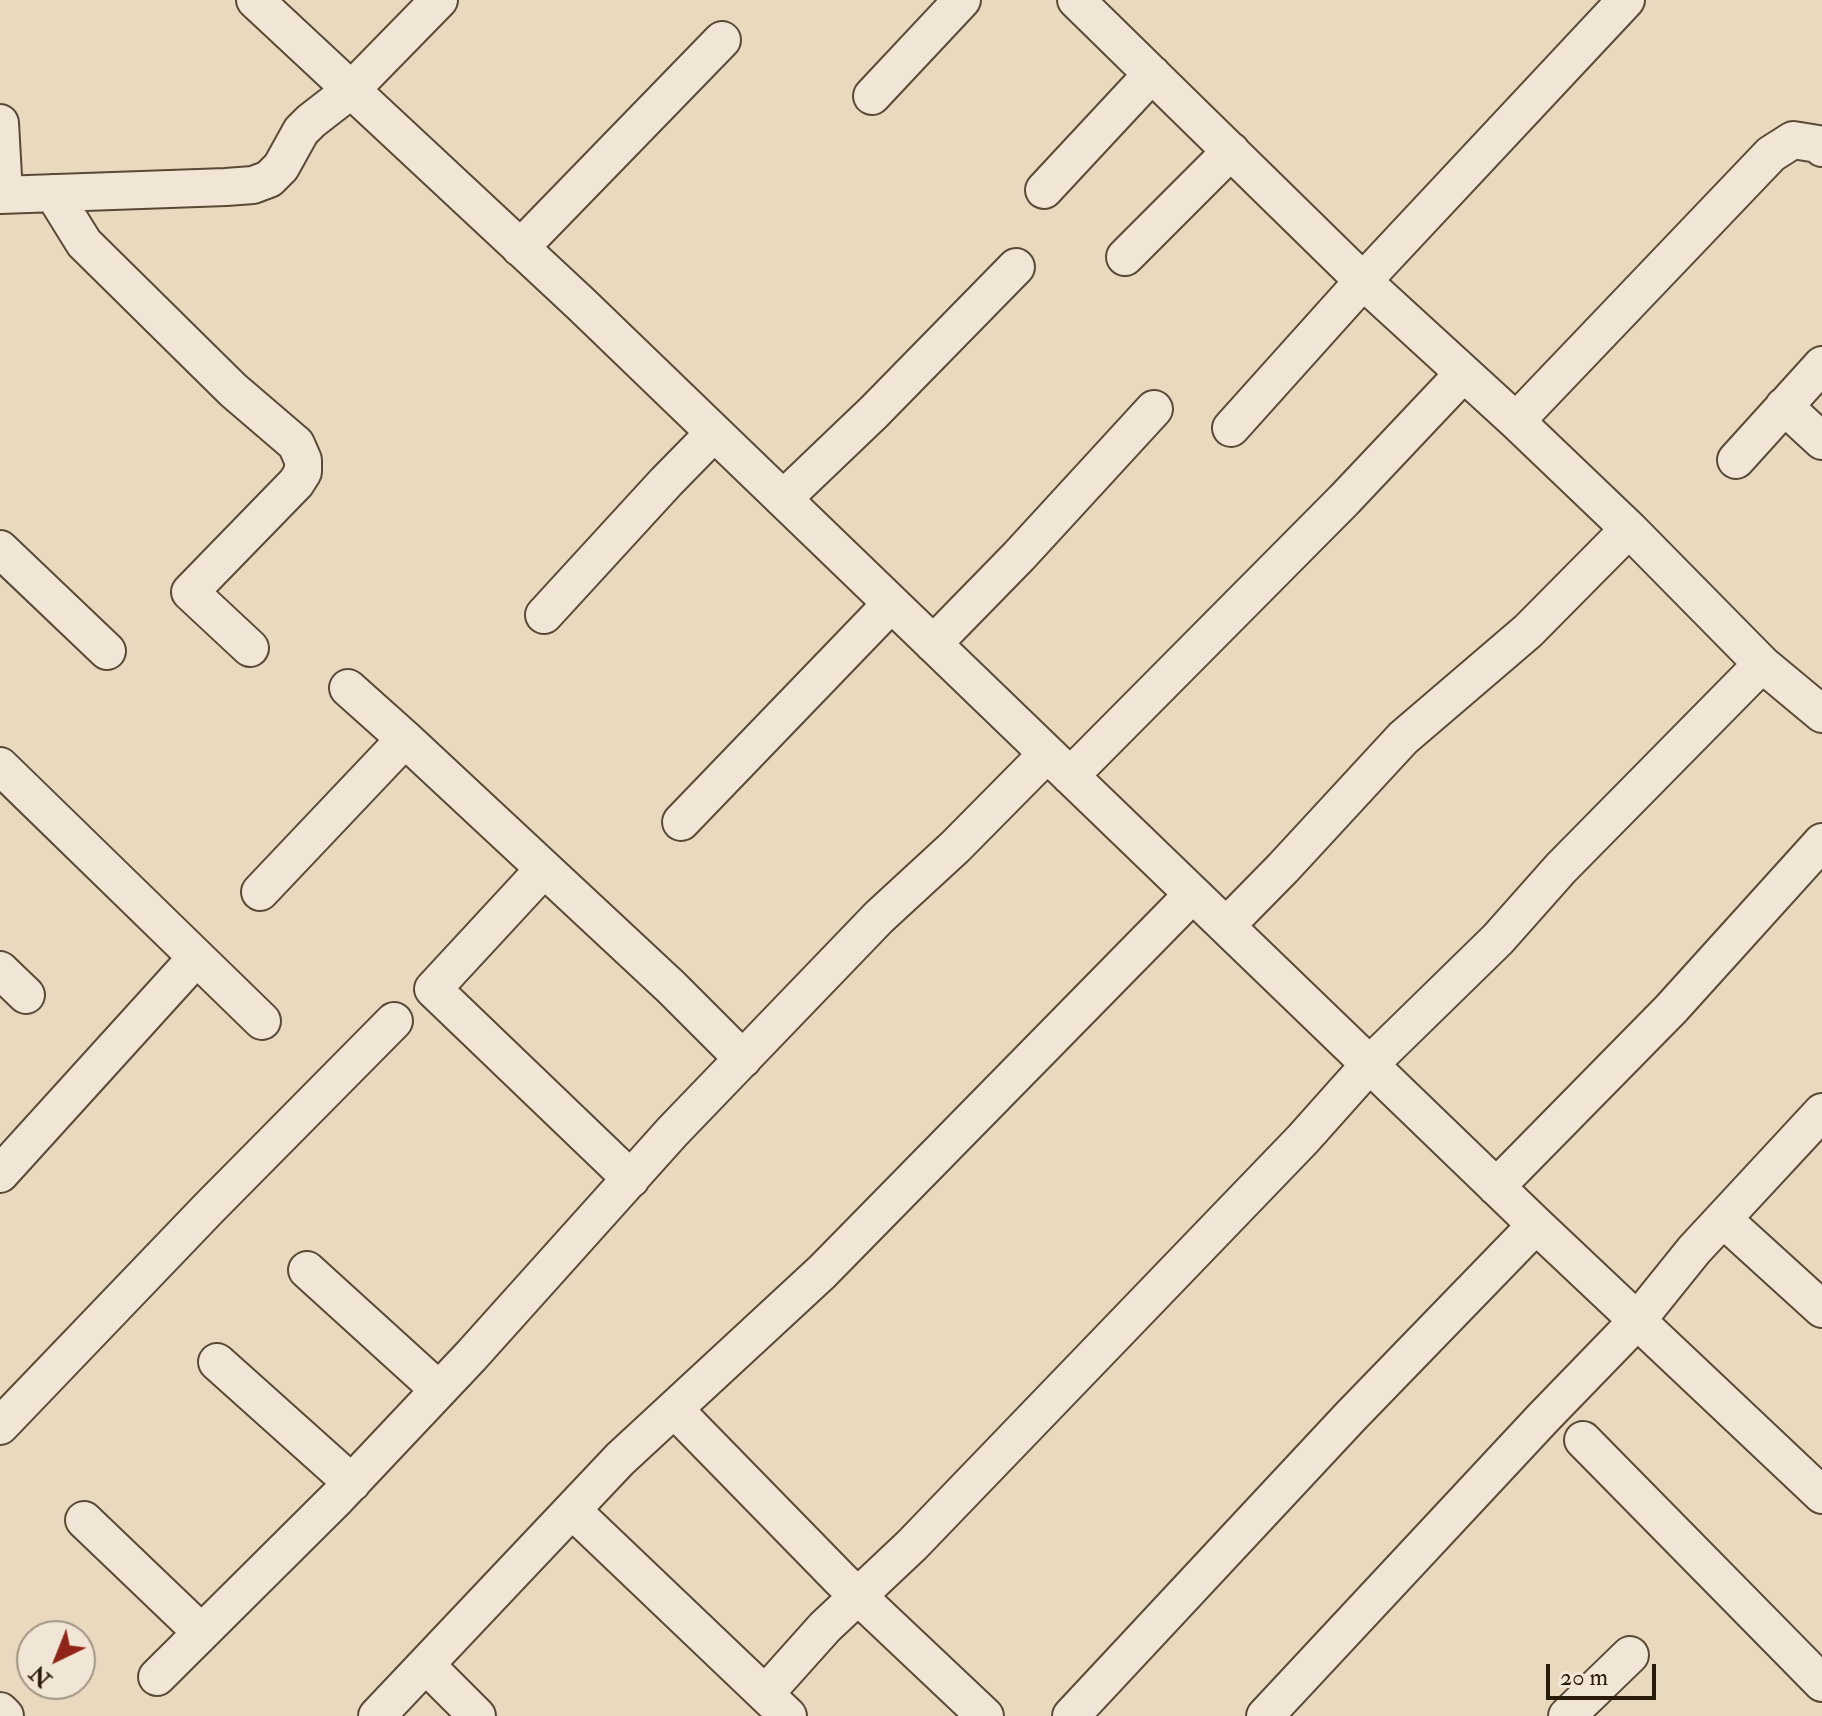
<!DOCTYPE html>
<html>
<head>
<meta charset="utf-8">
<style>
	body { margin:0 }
	#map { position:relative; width:1822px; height:1716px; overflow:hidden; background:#e9d9be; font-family:"IM FELL Double Pica",serif }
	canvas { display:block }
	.north { position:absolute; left:16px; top:1620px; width:80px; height:80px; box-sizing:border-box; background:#f1e6d5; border:2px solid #a19583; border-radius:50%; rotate:223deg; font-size:22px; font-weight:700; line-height:32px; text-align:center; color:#291b09 }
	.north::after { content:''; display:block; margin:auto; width:28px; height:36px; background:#8f2418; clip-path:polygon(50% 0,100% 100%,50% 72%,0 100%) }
	.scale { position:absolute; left:1546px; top:1664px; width:110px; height:36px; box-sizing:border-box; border:4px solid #291b09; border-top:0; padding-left:10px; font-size:24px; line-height:28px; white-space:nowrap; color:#291b09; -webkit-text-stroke:6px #f1e6d5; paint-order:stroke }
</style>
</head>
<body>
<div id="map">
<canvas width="1822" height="1716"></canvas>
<div class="north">N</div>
<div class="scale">20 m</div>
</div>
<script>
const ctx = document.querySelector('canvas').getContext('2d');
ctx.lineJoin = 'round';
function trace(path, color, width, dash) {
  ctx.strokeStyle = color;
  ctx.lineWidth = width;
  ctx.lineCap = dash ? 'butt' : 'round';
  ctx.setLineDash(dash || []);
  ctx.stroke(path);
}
const street = new Path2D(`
	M255,0L581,304L1536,1225L1822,1495
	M1076,0L1363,281L1516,421L1629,529L1762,664L1822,714
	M872,96L962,0
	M0,123L4,194
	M1044,190L1152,74
	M53,193L84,243L233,390L296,444L303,460V472L296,483L190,592L250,648
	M0,195L226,187L253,185L269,179L281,167L301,131L311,121L351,90L439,0
	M520,248L722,40
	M1125,257L1231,151
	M1784,406L1822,441
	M1516,421L1771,154L1793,140L1818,144L1822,148
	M1231,428L1363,281L1626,0
	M1736,460L1822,365
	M783,499L874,412L1016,267
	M0,549L107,651
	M544,615L666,482L714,433
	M933,644L1019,556L1154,409
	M405,739L671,987L743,1059
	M0,766L262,1021
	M1070,776L1344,500L1463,374
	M681,822L891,604
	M544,869L433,989L631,1179
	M260,892L405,739L348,688
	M1226,926L1283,868L1403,738L1528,631L1629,529
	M0,970L26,995
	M0,1174L196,958
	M1496,1187L1671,1009L1822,842
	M1723,1219L1822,1309
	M307,1270L439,1390
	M217,1362L352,1483
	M675,1410L841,1580L985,1716
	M0,1426L209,1208L394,1021
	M1583,1440L1822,1683
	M573,1511L788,1716
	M84,1520L201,1632
	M426,1665L477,1716
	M157,1677L337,1498L471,1356L673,1131L879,917L955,847L1047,754
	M765,1694L825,1627L912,1545L1303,1139L1369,1065L1498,939L1561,868L1762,664
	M0,1711L5,1716
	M377,1716L620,1459L822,1272L1193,894
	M1071,1716L1350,1417L1536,1225
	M1265,1716L1543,1418L1636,1322L1694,1250L1822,1112
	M1567,1716L1630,1655`);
trace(street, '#594a36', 40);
trace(street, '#f1e6d5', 36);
</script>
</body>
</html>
